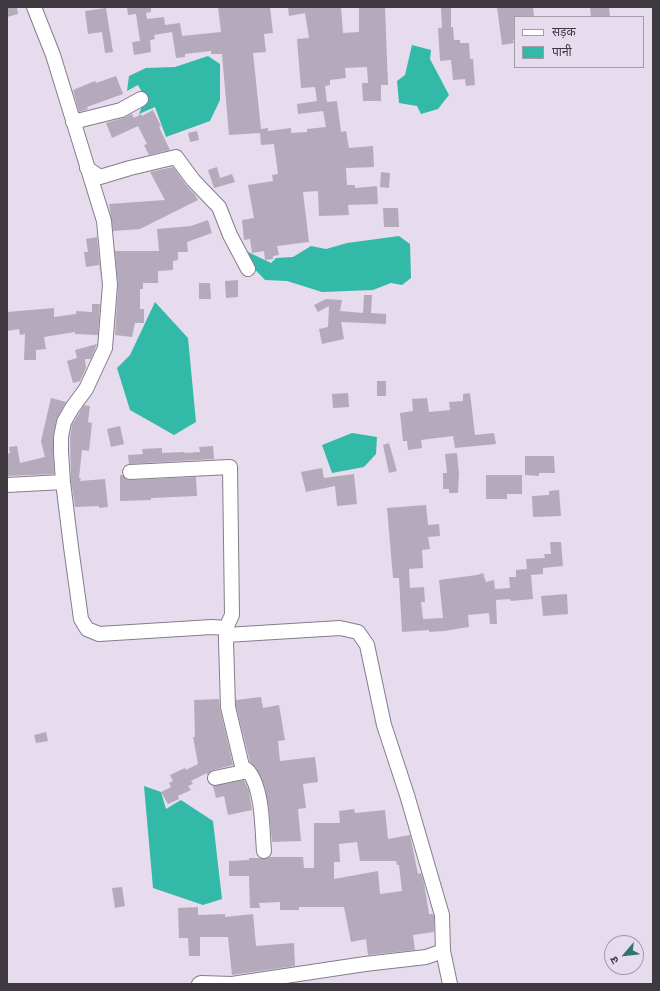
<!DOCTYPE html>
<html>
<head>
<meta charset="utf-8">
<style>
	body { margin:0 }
	#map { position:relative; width:660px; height:991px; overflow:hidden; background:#e6dced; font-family:Inter,"Noto Sans Devanagari",sans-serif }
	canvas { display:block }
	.frame { position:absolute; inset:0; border:8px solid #3e3940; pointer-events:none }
	.legend { position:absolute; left:514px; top:16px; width:130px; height:52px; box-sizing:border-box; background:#e6dced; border:1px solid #a39ba8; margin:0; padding:5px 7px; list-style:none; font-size:12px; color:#3e3940 }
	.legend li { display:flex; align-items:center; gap:8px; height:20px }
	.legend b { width:20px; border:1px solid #a39ba8 }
	.north { position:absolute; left:604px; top:935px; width:40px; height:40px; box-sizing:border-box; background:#e6dced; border:1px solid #a39ba8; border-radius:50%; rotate:242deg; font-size:11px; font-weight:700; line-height:16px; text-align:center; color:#3e3940 }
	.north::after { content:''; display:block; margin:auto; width:14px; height:18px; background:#31766c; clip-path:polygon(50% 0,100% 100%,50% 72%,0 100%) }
</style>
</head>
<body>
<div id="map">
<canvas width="660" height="991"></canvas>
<div class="frame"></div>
<ul class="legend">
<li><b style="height:5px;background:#fff"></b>सड़क</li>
<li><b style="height:11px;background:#33b9a7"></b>पानी</li>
</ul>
<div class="north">उ</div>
</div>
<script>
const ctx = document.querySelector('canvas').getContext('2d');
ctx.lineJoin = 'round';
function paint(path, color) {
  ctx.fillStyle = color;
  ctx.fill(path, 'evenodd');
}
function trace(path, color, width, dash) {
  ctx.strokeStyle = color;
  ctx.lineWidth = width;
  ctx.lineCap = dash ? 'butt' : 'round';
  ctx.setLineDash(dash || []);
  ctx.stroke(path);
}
paint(new Path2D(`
	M412,45L431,50L430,59L449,95L438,109L421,114L417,106L399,103L397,81L405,75Z
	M208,56L220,64V100L210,121L166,137L155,107L139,114L145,98L138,85L127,91L129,76L146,68L175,67Z
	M399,236L410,244L411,278L402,285L391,283L373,290L322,292L287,281L265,280L244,258L248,252L271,263L276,258L293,257L311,246L326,249L347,243Z
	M155,302L188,338L196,422L174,435L130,410L117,368L130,355Z
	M352,433L377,437L376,454L364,467L332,473L322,445Z
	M144,786L161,792L166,809L181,800L213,821L222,899L203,905L153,888Z`), '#33b9a7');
paint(new Path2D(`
	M7,7H17L18,14L7,17Z
	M127,7H151V12L146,13L147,19L164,17L165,25L180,23L182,36L221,32L218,7H270L273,33L264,34L266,52L253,53L261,129L268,128V131L291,128V133L307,132V129L326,127L323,111L298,114L297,104L317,101L315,87L301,88L297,39L309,38L305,13L289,16L288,7H341L343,33L359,32V7H385L388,85H381V101H363L362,83H368L367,67L345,68L346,78L330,80V85L325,86L327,102L337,101L341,132L346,131L349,148L373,146L374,167L346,168L347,185H355V188L377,186L378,204L348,205L349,215L319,216L318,191L303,192L309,242L277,246L279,255L273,256V259L265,260L264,251L252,253L250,239L244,240L242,220L254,218L248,185L273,181L272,175L278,174L274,144L261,145L260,133L229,135L222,54H211V51L185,54V57L176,58L172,32L154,35L155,39L150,40L151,52L134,55L132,42L140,41L136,14L128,15Z
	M441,7H451V27H453L454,40H460V43H469L470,59H473L475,85L466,86L465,79L453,80L451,60L440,61L438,28H442Z
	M497,7H533L534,17H515V40H513L514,43L502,45Z
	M590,7H609L610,17H591Z
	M106,8L113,52L105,53L102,32L88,34L85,11Z
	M116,76L123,94L87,107L88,109L79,112L73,90L95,81L96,83Z
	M153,110L161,126L159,127L170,150L149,155L144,145L147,144L138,126L112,138L106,123L123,118L132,114L134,118L141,114L142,116Z
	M197,131L199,140L190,142L188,133Z
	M173,167L186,185L195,195L198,200L140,229L113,231L109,204L165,200L150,172Z
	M217,167L220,178L232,174L235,182L214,188L208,170Z
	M381,172L390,173L389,188L380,187Z
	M383,208H398L399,227H384Z
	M208,220L212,233L187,242L188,252H178V260L173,261V270L158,271V283H143V289H140V309H144V323H135L132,337L115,335L118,286L115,251H159L157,229L191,226Z
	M97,237L101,279L99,265L86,267L84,252H88L86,239Z
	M238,280V297L226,298L225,281Z
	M199,283H210L211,299H199Z
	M364,295H372L371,313L386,314V324L341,322L344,339L322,344L319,329L328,327L329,306L318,312L314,305L326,299L342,300L340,311L363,313Z
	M92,304H100L98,335L75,334V332L44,337L46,349L36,350V360H24L25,334L20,335L19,329L7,331V312L54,308V317L76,314V311L92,312Z
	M97,344L91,359H85L86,368L80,381L73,383L67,361L77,358L75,350Z
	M377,381H386V396H377Z
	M348,393L349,407L333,408L332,394Z
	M470,393L475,435L494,433L496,444L455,448L453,436L421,440L422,448L408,450L407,441H403L400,413L413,411L412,399L427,398L429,412L450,410L449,402L463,401V394Z
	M51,398L66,402L57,418L53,435L54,474L7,476V454L10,453L9,447L17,446L20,463L45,457L41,441Z
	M84,405L90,406L88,422L92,423L91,433L89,451L82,450L79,478H81L80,481L105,479L108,507L99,508V506L75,507L71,481L70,438L72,425Z
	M120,426L124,444L111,447L107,429Z
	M389,443L397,471L389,473L383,445Z
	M213,446L214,459L129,464L128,455L143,454L142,449L162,448V453L184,452L185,453L200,452L199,447Z
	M457,453L459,473L458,493H449V489H443V473H447L445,454Z
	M525,456H554L555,473H539V476L525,475Z
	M322,468L324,478L354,474L357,504L337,506L335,486L306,492L301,472Z
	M120,475H122L126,479L130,480L196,477L197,496L151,498V500L120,501Z
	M486,475H522V494H507V499H486Z
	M559,490L561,516L533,517L532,496L549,495V491Z
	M426,505L428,525L439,524L440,536L428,537L430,549L422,550L423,568L409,569L410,588L424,587L425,602H421L423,619L443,618L439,580L477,575L483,573L486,582L494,580L495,589L510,588L509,577H516V570L527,569L526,559L545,558L544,554H551L550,542H561L563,566L543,568V574L531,575L533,599L511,601L510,599L496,600L497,624H490L489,613L468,615L469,627L444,631L429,632V630L402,632L399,578H393L387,508Z
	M567,594L568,614L543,616L541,596Z
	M261,697L263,708L279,705L285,740L278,741L280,761L315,757L318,782L303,784L306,808L298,809L301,841L272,842L269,809L265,787L256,768L250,762L236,706V700Z
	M219,699L220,709L233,765L213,770L207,775V773L191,781L193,784L188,786L191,790L178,796L179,799L168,804L161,792L171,787L169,783L173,781L170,775L185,768L186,770L198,764L193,737H195L194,700Z
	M46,732L48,741L36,743L34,735Z
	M244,780L249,791L252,810L228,815L224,796L216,798L213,786Z
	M354,809L355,813L385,810L388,839L410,835L418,874L421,873L424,883L429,914H433L434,916V932L413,935L415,950L368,955L366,939L351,942L344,907H299V910H280V902L259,903L260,908H250L249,876H229V861L249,860V858H259L264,859L269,857H303L304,868H314V823H340L339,811ZM357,842L360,861H396L397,865H399L402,891L380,894L378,871L334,879V862H340L339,844Z
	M122,887L125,906L115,908L112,888Z
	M198,907V915L225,914V917L253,914L256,946L294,943L295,966L232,975L228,937H200V956H189L188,938H179L178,908Z`), '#b5aabb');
const minor = new Path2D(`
	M34,7L53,55L104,221L110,285L105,348L86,389L72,408L64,422L61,437V452L63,482L71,547L81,619L87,629L99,634L212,627L226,628V641L228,707L242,766C244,769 247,769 249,772C263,790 262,829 264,851
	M73,122L121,110L141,99
	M87,168L100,177L130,168L176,157L193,180L219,207L230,235L248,269
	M130,472L230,467L232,615L226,628
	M7,485L63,482
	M215,778L248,771
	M443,951L450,984
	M199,984L201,983L232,984L365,964L426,957L443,951L442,915L407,795L384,725L367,645L358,632L340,628L226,635`);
trace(minor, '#867c8c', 16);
trace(minor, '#fff', 14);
</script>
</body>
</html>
